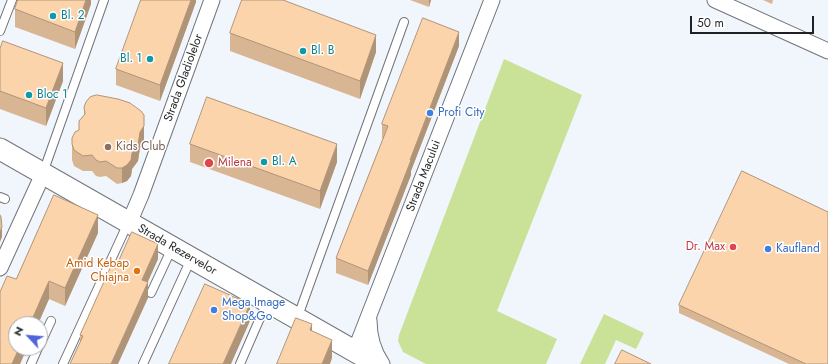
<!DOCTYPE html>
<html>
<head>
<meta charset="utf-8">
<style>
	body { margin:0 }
	#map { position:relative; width:828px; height:364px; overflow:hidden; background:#f1f5fc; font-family:Jost,sans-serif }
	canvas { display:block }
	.north { position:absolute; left:8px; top:316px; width:40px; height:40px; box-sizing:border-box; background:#fff; border:1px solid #a5a6a7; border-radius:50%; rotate:296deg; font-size:11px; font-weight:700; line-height:16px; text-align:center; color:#1f2123 }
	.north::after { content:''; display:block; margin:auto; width:14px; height:18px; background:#5064da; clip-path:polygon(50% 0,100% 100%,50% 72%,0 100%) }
	.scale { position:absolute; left:690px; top:16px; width:124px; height:18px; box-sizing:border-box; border:2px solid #1f2123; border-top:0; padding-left:5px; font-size:12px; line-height:14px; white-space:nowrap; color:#1f2123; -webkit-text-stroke:3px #fff; paint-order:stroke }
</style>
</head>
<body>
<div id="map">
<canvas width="828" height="364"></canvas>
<div class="north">N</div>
<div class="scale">50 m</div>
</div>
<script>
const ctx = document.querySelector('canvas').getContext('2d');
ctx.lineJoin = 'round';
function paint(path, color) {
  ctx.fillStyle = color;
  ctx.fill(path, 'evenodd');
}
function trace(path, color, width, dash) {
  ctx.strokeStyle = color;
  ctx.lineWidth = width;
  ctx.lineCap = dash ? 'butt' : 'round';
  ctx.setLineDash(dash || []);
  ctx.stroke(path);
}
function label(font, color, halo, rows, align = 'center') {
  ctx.font = font + ' Jost,sans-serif';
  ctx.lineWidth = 3;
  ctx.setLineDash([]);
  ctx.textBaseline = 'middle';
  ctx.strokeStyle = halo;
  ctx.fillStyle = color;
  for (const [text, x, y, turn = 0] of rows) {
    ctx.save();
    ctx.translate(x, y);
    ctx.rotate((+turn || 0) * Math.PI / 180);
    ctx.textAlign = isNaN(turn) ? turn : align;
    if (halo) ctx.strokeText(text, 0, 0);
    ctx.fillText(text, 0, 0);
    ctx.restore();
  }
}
paint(new Path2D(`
	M504,59L582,95L497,311L557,339L546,364H426L403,352L398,341L399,335Z
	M604,314L644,333L636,349L616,340L605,364H580Z`), '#cae198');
const lane = new Path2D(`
	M0,31L12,0
	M43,173L104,0
	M0,197L5,199
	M151,293L172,248
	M297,319L404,22
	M40,345L51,321
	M31,364L38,348
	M63,364L128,223
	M143,364L191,259
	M240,364L267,302`);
const street = new Path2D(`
	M715,0L828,51
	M129,223L141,195L212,0
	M0,268L43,174
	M369,320C369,335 373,351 382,364
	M355,351L492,0`);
const secondary = new Path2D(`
	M0,149L377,364`);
trace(lane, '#71747a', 10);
trace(street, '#71747a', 17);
trace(secondary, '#71747a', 23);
trace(lane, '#fff', 8);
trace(street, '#fff', 15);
trace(secondary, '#fff', 21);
paint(new Path2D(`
	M91,0V4L75,49L15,27V9Z
	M196,0V2L160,101L116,85V69Z
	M410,0H431L429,7Z
	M763,0H773L772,4Z
	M230,33L376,52L360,99L230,51Z
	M459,46L411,171V175L368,285L336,273V258L383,139L382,138V124Z
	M0,49L63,81L46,126L0,109Z
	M84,107L144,115V142L140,148L138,161L132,169L131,176L127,181L122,183L117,184L106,176L100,177L96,176L92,171H83L74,166L72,160V138L79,130L84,115Z
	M190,144L337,162L320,209L190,162Z
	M98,233L65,306L49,299L38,324H16V348H27L20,364H0L16,279Z
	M158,259L147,282L148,298L80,342V335L115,268Z
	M679,305L828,364H789L679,313Z`), '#d9b693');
paint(new Path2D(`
	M86,0H91V4L75,49V32Z
	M191,0H196V2L160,101V85Z
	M429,0H431L429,7Z
	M459,32V46L411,171V175L368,285V271Z
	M376,35V52L360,99V81Z
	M63,63V81L46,126V108Z
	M144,126V142L140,148L138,161L132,169L131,176L127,181L122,183V168L132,153L140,132Z
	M337,144V162L320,209V191Z
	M98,215V233L65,306V288Z
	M2,227V237L0,242V232Z
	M158,244V259L142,295V280Z
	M49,281V299L38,324H30Z
	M148,282V298L118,364H111Z
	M250,304V321L231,364H223Z
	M312,324V342L310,330Z
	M332,340V358L330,364H322Z
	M19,348H27L20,364H12Z`), '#b09478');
const building = new Path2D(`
	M18,0H86L75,32L15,9Z
	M141,0H191L160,85L116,69Z
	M242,0H283L376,35L360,81L230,33Z
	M423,18L459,32L410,160H411L368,271L336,258L388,126L382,124Z
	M3,41L63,63L46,108L0,91V49Z
	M97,95L118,99L130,103L141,111L144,115V126L140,132L138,145L132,153L131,160L127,165L122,168H117L106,161L100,162L96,160L92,155L83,156L74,150L72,144V138L75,132L79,130V121L85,114L84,107L86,102L90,97Z
	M207,97L337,144L320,191L190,144Z
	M742,171L828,212V364H806L679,305Z
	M54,195L98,215L65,288L49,281L30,324H16V348H19L12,364H0V292L7,276L16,279Z
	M0,215L1,217L2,227L0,232Z
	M132,232L158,244L142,280L148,282L111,364H70L83,336L80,335L111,266L115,268Z
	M205,284L250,304L223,364H169Z
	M296,318L312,324L310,330L332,340L322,364H277Z
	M622,350L651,364H615Z`);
paint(building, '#fcd4ab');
trace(building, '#b09478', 1);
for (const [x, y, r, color] of [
	[53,16,4,"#0f9aa8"],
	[303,51,4,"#0f9aa8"],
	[150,59,4,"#0f9aa8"],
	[29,95,4,"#0f9aa8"],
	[430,113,4,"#3f7fe0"],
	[108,147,4,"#8d6e63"],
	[264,162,4,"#0f9aa8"],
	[209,163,5,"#e0444e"],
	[733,247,4,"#e0444e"],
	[768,249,4,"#3f7fe0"],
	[137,271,4,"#e8710a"],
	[214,310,4,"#3f7fe0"]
]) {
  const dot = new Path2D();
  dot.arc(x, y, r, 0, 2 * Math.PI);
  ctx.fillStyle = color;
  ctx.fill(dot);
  trace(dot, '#fff', 1.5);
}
label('12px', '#0d838f', '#fff', [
	["Bl. 2",61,16],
	["Bl. B",311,51],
	["Bl. 1",142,59,"right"],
	["Bloc 1",37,95],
	["Bl. A",272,162]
], 'left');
label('12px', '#1f2123', '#fff', [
	["Strada Gladiolelor",184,78,-70],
	["Strada Macului",424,176,-69],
	["Strada Rezervelor",177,250,30]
]);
label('12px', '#366cbe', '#fff', [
	["Profi City",438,113],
	["Kaufland",776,249],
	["Mega Image",222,303],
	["Shop&Go",222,317]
], 'left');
label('12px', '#785e54', '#fff', [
	["Kids Club",116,147]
], 'left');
label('12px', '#be3a42', '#fff', [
	["Milena",218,163],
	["Dr. Max",725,247,"right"]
], 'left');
label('12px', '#c56008', '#fff', [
	["Amid Kebap",129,264],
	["Chiajna",129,278]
], 'right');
</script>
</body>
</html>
